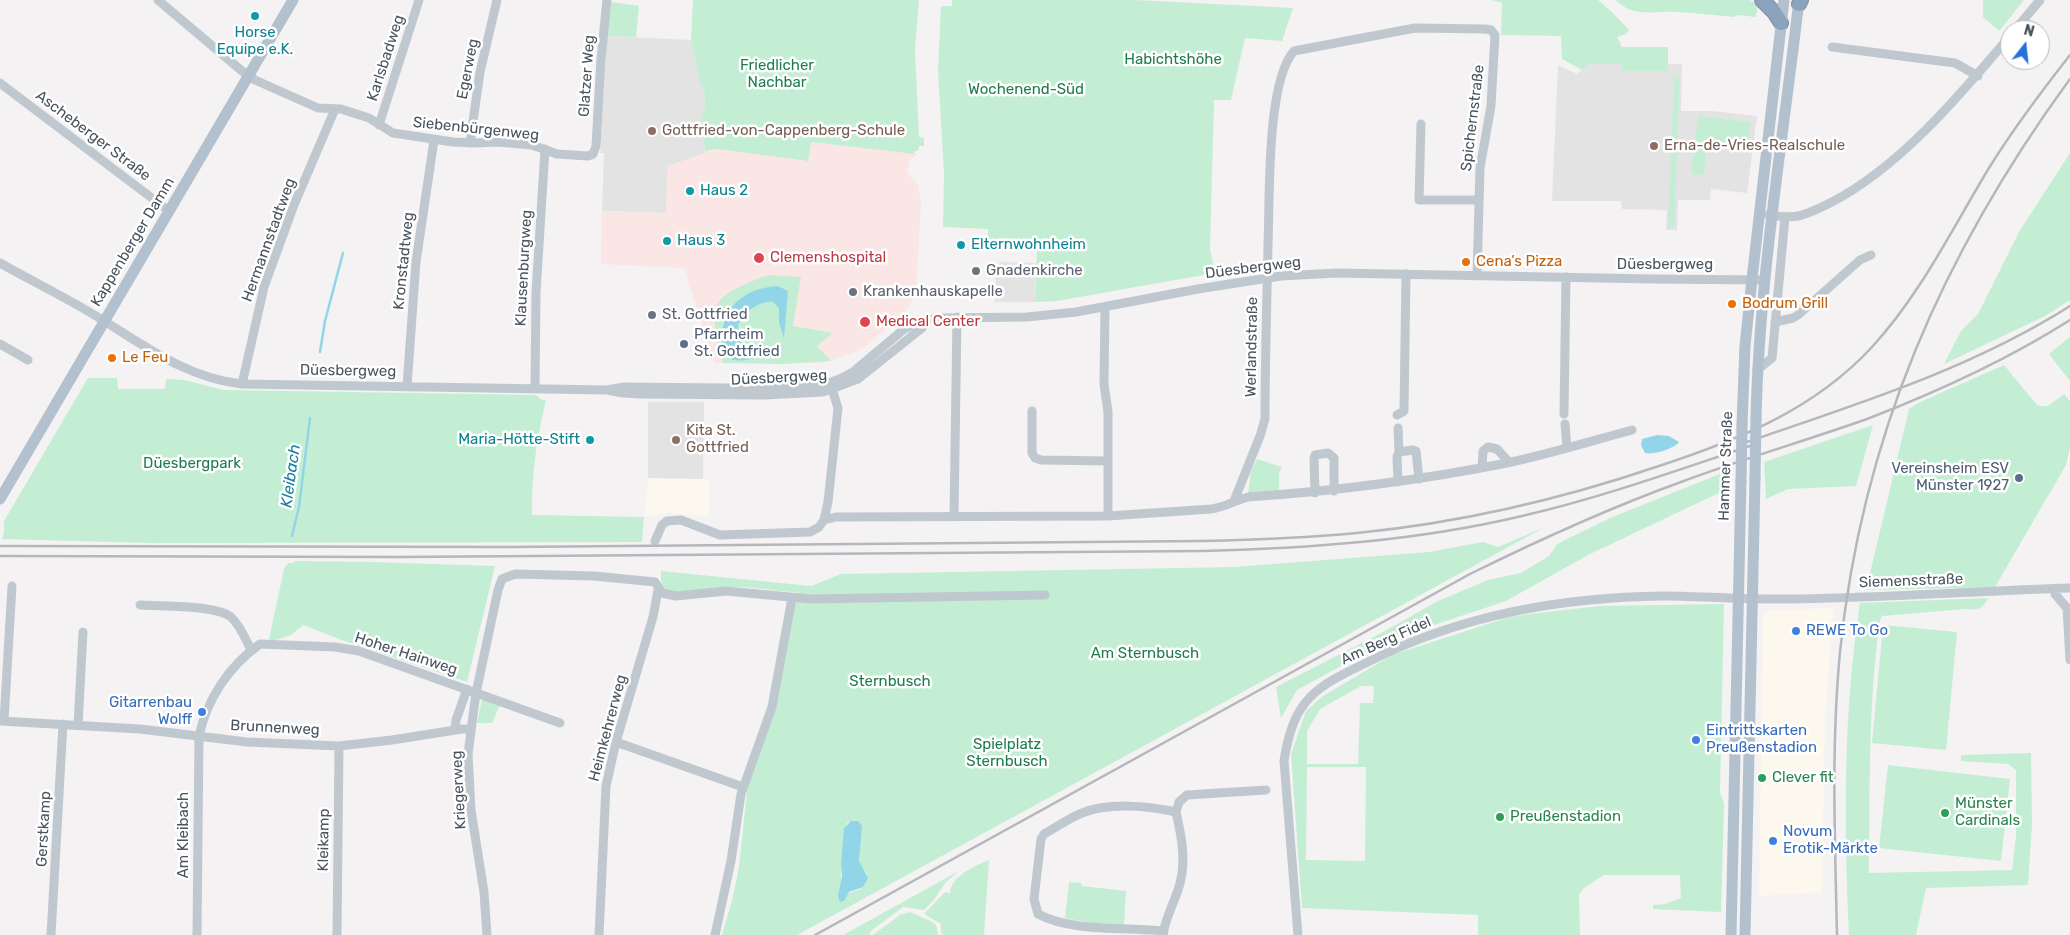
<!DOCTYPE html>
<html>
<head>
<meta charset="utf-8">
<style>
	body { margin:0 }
	#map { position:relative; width:2070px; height:935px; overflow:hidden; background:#f4f2f2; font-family:Rubik,sans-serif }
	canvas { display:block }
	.north { position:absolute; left:2000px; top:20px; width:50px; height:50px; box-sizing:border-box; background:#fff; border:1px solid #b7bbbf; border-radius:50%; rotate:16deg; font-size:14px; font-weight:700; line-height:20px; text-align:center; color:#4a545e }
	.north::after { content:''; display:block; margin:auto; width:18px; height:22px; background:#2472db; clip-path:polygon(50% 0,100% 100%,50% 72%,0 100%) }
</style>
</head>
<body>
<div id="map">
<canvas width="2070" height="935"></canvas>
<div class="north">N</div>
</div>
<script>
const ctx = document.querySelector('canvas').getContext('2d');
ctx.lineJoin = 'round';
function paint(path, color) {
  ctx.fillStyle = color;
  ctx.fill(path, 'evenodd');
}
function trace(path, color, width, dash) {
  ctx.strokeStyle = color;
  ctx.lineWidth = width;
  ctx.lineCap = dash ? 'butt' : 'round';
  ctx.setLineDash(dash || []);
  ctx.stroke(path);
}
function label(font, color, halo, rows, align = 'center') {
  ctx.font = font + ' Rubik,sans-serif';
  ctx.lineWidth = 5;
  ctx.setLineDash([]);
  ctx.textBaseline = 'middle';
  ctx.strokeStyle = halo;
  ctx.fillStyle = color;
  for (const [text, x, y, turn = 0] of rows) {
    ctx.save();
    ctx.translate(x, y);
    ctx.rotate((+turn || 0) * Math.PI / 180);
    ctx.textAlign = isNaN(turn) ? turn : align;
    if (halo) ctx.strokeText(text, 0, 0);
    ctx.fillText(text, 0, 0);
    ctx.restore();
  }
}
paint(new Path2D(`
	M648,478L710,479L709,516L667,513L644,517Z
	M1833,608L1825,724L1822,892L1759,896L1763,617L1769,610Z`), '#fcf8ed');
paint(new Path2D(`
	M607,36L691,40L700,85L704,89L705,106L701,118L705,151L710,152L668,166L666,213L602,211L604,153H600Z
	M1589,64H1622V70H1668V64H1682L1681,111H1712L1757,116L1747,193L1711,189L1710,200H1678L1677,230H1666L1667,210L1622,209L1621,201H1552L1558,65L1577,74Z
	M999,262L1036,263L1035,302H995L996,268L999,267Z
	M648,402H704L703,479L648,478Z`), '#e4e3e3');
paint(new Path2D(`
	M810,142L918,154L909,161L907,172L918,185L921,202L916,293L908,308L887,329L870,343L854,353L821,363H714L684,268L601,264L602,211L666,213L668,166L717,149L807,161Z`), '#fae7e5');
paint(new Path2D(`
	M693,0H919L915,49L919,137L924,138V146H919L918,151H915L914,154L811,142L808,161L717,149L705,151L701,118L705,106L704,89L700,85L691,40Z
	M952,0H1135L1293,8L1282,41L1245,38L1231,100H1214L1210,249L1215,273L1057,301L1035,302L1037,250L988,248V229L943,227L944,173L938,71L941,6H952Z
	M1492,0H1598L1613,13L1629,30L1626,34L1617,37L1622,47H1668V71H1622L1621,64H1589L1582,70L1562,59L1561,36L1501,35L1502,3Z
	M1616,0H1749L1758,4L1756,17L1738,15L1733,17C1715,15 1697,13 1679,12C1657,10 1633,19 1616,0Z
	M1983,0H2024L1999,31L1983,17Z
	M611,2L639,6L636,37L607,36Z
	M1674,77H1680L1674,227H1668Z
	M1698,116L1750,122L1747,149L1695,143Z
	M1693,150L1706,152L1704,175L1691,174Z
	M2070,153V300L2045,316L1944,364L1961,331L1978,314L2019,232Z
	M768,275L801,277L793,326L833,333L817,346L831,361L783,364L723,363C707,303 709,297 768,275Z
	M2070,337V381L2049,354Z
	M2004,365L2038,406H2048L2064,394L2070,401V448L2066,465L1995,587L1866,590L1909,409L1918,403Z
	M88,378H117L118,389H165L166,379L184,380L224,390L536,395L542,400H546C537,437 531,477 532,515L644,517L642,542L149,543L2,539L4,532V521Z
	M1873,425L1856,486L1788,489L1766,499L1764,462Z
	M1257,459L1282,467L1279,474V492L1248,494L1251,471Z
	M1722,473L1723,491L1588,555L1506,601L1389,640L1297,690L1281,718L1276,687L1383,632L1438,601L1488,580L1521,573L1549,556L1557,544L1610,518Z
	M1545,527L797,935H722L733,897L739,867L747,791L796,601L800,593C775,591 748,586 723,587C708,587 678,598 665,589C660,584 661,577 661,571L811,586L841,574L1234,567L1429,552L1483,542L1498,547ZM855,820L860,866L867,874L860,889L847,894L841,883V864L847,823Z
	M295,561L370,562L495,566L467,682L339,639L303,625L291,635L273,641L269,639L284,569L288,563H294Z
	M1988,598C1982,610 1978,610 1965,609L1882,616L1880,620C1868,704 1870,789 1869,873L2012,870L2016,836V770L2008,764L1961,761V755L2031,753L2032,824L2028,885L1926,888L1916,935H1849C1844,824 1843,713 1860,603Z
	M1724,604L1720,792L1724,804L1721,912L1653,909V905L1665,904L1681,898L1680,875H1604L1584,888L1579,894L1580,935H1478V915L1302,908L1291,754L1306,711L1323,696L1392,655L1506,618L1529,614L1601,606ZM1361,686H1374L1373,703H1360L1358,764H1307V731L1320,709ZM1307,767H1366L1365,861L1306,860Z
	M1883,625L1957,632L1946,750L1872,743Z
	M482,699L500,705L492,723H477Z
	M1888,765L2010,779L2001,861L1879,848Z
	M989,860L984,935H944L941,933V924L924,914L944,893L947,892L950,894C950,876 975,866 989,860Z
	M959,871L945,883L933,901L924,910L903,907L872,930L869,935H846L845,934Z
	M1069,882L1081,883L1082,886L1126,891L1124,925L1097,924L1065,918Z
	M910,912L933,922L936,925L938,935H873L900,915Z`), '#c4eed4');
paint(new Path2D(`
	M778,286L788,291L784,338L779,323V308L773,302C761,300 741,313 738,326C737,332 739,336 740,342C754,350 764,350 780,349C774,357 766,357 756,358C748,359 736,363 729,358C723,354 722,344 722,337C723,304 747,288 778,286Z
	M1657,435L1669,436L1679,442C1674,449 1653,455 1645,453L1641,445L1642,439Z
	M851,821H858L862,826L859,861L868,878L863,887L849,892L844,901L840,902L838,896L842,876L841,864L844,828Z`), '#93d5e8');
trace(new Path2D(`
	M320,352L325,321L343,253
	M292,536L299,507L310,418`), '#93d5e8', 2.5);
const highway = new Path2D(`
	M1762,0L1774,12L1781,23
	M1799,4L1801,0`);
trace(highway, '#788ea8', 16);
trace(new Path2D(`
	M158,0L242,71L255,80L318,108L341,109L369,118L393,133L453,142L475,143L497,142L532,145L557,154L588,156L593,154L596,146L601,59L607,0
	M2015,30L2040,0
	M1832,47L1955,63L1978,76
	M0,83L169,211
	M1421,124L1419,200H1479
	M379,125L419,0
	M470,143L480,72L497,0
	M1768,215C1778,216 1788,218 1798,216C1808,214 1820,208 1830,203C1899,168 1960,95 2010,36
	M0,263C30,280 61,295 91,313C140,342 184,378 242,384L607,390L623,393L641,394L764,395L823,392L858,379L922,328L927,319
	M1105,307L1104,384L1108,412V516
	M1775,322L1793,318L1798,315L1860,260L1871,255
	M0,344L28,360
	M1757,370L1772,358L1785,217
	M242,384L264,287L294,205L335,109
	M407,386L416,262L434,140
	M535,388L536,293L545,149
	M607,390L624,387L725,388L823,385L842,378L853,372L903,330L919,321L940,318L1027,317L1076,312L1198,289L1281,276L1337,273L1653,279L1764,280
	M1032,411V453L1035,458L1041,460L1108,461
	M1564,414L1566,277
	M1397,415L1404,411L1406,274
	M1565,424L1567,448
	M1398,428L1399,452
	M1482,467L1483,451L1488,447L1497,449L1509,462
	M1398,482L1397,457L1399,452L1413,450L1416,451L1419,479
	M1315,493L1314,459L1315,455L1328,453L1334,458V491
	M1234,501L1260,436L1265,419C1265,360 1267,302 1268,244C1270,200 1266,82 1294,51L1415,28L1485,29L1491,30L1495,35L1491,106L1480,168L1477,276
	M954,516L957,317
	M824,520L836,517L1108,516L1211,509C1226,507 1233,501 1248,497C1336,491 1421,480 1507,463C1550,454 1591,441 1632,430
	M655,541L662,525L667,521L681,520L720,535L810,532L819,527L824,520L828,502L838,408L831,386
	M2055,594L2067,608L2070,660
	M140,605C161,606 216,605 231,617C240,625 246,640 251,650
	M0,721L140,729L247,742L339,746L392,740L462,729H471
	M4,721L12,586
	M78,725L83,632
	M455,730L456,720L467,689
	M616,742L743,787
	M1164,931C1127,927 1071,932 1038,914L1034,899L1041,839L1044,834C1057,827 1069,818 1082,813C1109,802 1149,806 1176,812L1179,802L1187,795L1266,790
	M51,935L63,724
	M197,935L199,736C207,699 229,666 260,644L335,647L359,651L560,723
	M337,935L339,746
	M487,935L484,892L471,810L468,754L476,693L498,590L502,579L515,574L594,576L655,582L662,593L676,596L726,591L811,599L1045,595
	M599,935L606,786L616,742L653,617L658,590
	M715,935L731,861L741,794L772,707L792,598
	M1163,935C1165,919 1173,905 1178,890C1187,864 1182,838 1176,812
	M1298,935L1284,761C1294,693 1321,685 1378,657C1467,614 1565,597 1664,596C1705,596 1747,600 1788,599C1882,598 1976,591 2070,588`), '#c0c8cf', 9);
trace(new Path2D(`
	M1756,419C1759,279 1783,140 1799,0
	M1742,425L1745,346L1752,279L1784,0
	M0,499L293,0
	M1731,935L1741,481
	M1745,935L1755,479`), '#b3c0ce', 11);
trace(highway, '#8ca3bd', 14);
trace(new Path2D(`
	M1741,444C1854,405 1969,370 2070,306
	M0,546L509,547L1202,541C1253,540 1305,538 1357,533C1459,523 1562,499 1659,466C1738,440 1814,410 1872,347C1920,295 1952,229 1989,168C2013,129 2041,92 2070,55
	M0,556L400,557L1203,551C1310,548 1417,541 1522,516C1600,498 1675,471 1750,446
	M815,935L1470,574C1539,540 1609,508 1681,482C1742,459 1805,441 1867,419C1937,392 2007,360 2070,320
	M1837,935C1835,841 1831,746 1840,652C1862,436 1943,253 2070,79`), '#b4b7bb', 2.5);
trace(new Path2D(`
	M1755,479L1756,419
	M1741,481L1742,425`), '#b3c0ce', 11);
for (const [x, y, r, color] of [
	[255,16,5,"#0f9aa8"],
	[652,131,5,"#8d6e63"],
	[1654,146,5,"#8d6e63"],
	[690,191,5,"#0f9aa8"],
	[667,241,5,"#0f9aa8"],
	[961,245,5,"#0f9aa8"],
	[759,258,6,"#e0444e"],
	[1466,262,5,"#e8710a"],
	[976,271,5,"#6b7280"],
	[853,292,5,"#6b7280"],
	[1732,304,5,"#e8710a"],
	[652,315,5,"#6b7280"],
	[865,322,6,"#e0444e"],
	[684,344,5,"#5c6f8a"],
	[112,358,5,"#e8710a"],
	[590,440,5,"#0f9aa8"],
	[676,440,5,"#8d6e63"],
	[2019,478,5,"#5c6f8a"],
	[1796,631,5,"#3f7fe0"],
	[202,712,5,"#3f7fe0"],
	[1696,740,5,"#3f7fe0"],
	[1762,778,5,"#2e9e5b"],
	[1945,813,5,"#2e9e5b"],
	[1500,817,5,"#2e9e5b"],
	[1773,841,5,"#3f7fe0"]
]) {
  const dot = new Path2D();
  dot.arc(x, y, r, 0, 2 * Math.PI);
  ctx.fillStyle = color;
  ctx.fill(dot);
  trace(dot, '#fff', 2);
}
label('15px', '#0d838f', '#fff', [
	["Horse",255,33,"center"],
	["Equipe e.K.",255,50,"center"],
	["Haus 2",700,191],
	["Haus 3",677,241],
	["Elternwohnheim",971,245],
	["Maria-Hötte-Stift",580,440,"right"]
], 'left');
label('15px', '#4a545e', '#fff', [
	["Karlsbadweg",386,58,-72],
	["Egerweg",468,69,-79],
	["Glatzer Weg",587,76,-86],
	["Spichernstraße",1473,118,-83],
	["Siebenbürgenweg",476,129,6],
	["Ascheberger Straße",93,136,37],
	["Hermannstadtweg",269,240,-70],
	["Kappenberger Damm",133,242,-59],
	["Kronstadtweg",404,261,-84],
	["Düesbergweg",1665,265],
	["Klausenburgweg",524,268,-87],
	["Düesbergweg",1253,268,-7],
	["Werlandstraße",1252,347,-89],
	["Düesbergweg",348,371,1],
	["Düesbergweg",779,378,-3],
	["Hammer Straße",1726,466,-88],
	["Siemensstraße",1911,581,-2],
	["Am Berg Fidel",1386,641,-24],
	["Hoher Hainweg",406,654,18],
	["Brunnenweg",275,728,3],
	["Heimkehrerweg",608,728,-75],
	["Kriegerweg",459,790,-93],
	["Gerstkamp",44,829,-87],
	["Am Kleibach",184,835,-90],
	["Kleikamp",324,840,-89]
]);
label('15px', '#1d7d4e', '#fff', [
	["Habichtshöhe",1173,60],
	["Friedlicher",777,66],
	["Nachbar",777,83],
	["Wochenend-Süd",1026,90],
	["Düesbergpark",192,464],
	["Am Sternbusch",1145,654],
	["Sternbusch",890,682],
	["Spielplatz",1007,745],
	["Sternbusch",1007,762]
]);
label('15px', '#785e54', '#fff', [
	["Gottfried-von-Cappenberg-Schule",662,131],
	["Erna-de-Vries-Realschule",1664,146],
	["Kita St.",686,431],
	["Gottfried",686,448]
], 'left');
label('15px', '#be3a42', '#fff', [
	["Clemenshospital",770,258],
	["Medical Center",876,322]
], 'left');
label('15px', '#c56008', '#fff', [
	["Cena’s Pizza",1476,262],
	["Bodrum Grill",1742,304],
	["Le Feu",122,358]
], 'left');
label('15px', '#5b616d', '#fff', [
	["Gnadenkirche",986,271],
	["Krankenhauskapelle",863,292],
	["St. Gottfried",662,315]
], 'left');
label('15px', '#4e5e75', '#fff', [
	["Pfarrheim",694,335],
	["St. Gottfried",694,352],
	["Vereinsheim ESV",2009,469,"right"],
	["Münster 1927",2009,486,"right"]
], 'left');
label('15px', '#366cbe', '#fff', [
	["REWE To Go",1806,631],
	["Gitarrenbau",192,703,"right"],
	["Wolff",192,720,"right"],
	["Eintrittskarten",1706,731],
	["Preußenstadion",1706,748],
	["Novum",1783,832],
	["Erotik-Märkte",1783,849]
], 'left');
label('15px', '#27864d', '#fff', [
	["Clever fit",1772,778],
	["Münster",1955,804],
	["Cardinals",1955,821],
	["Preußenstadion",1510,817]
], 'left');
label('italic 16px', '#15809f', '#fff', [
	["Kleibach",291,476,-82]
]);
</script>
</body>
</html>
